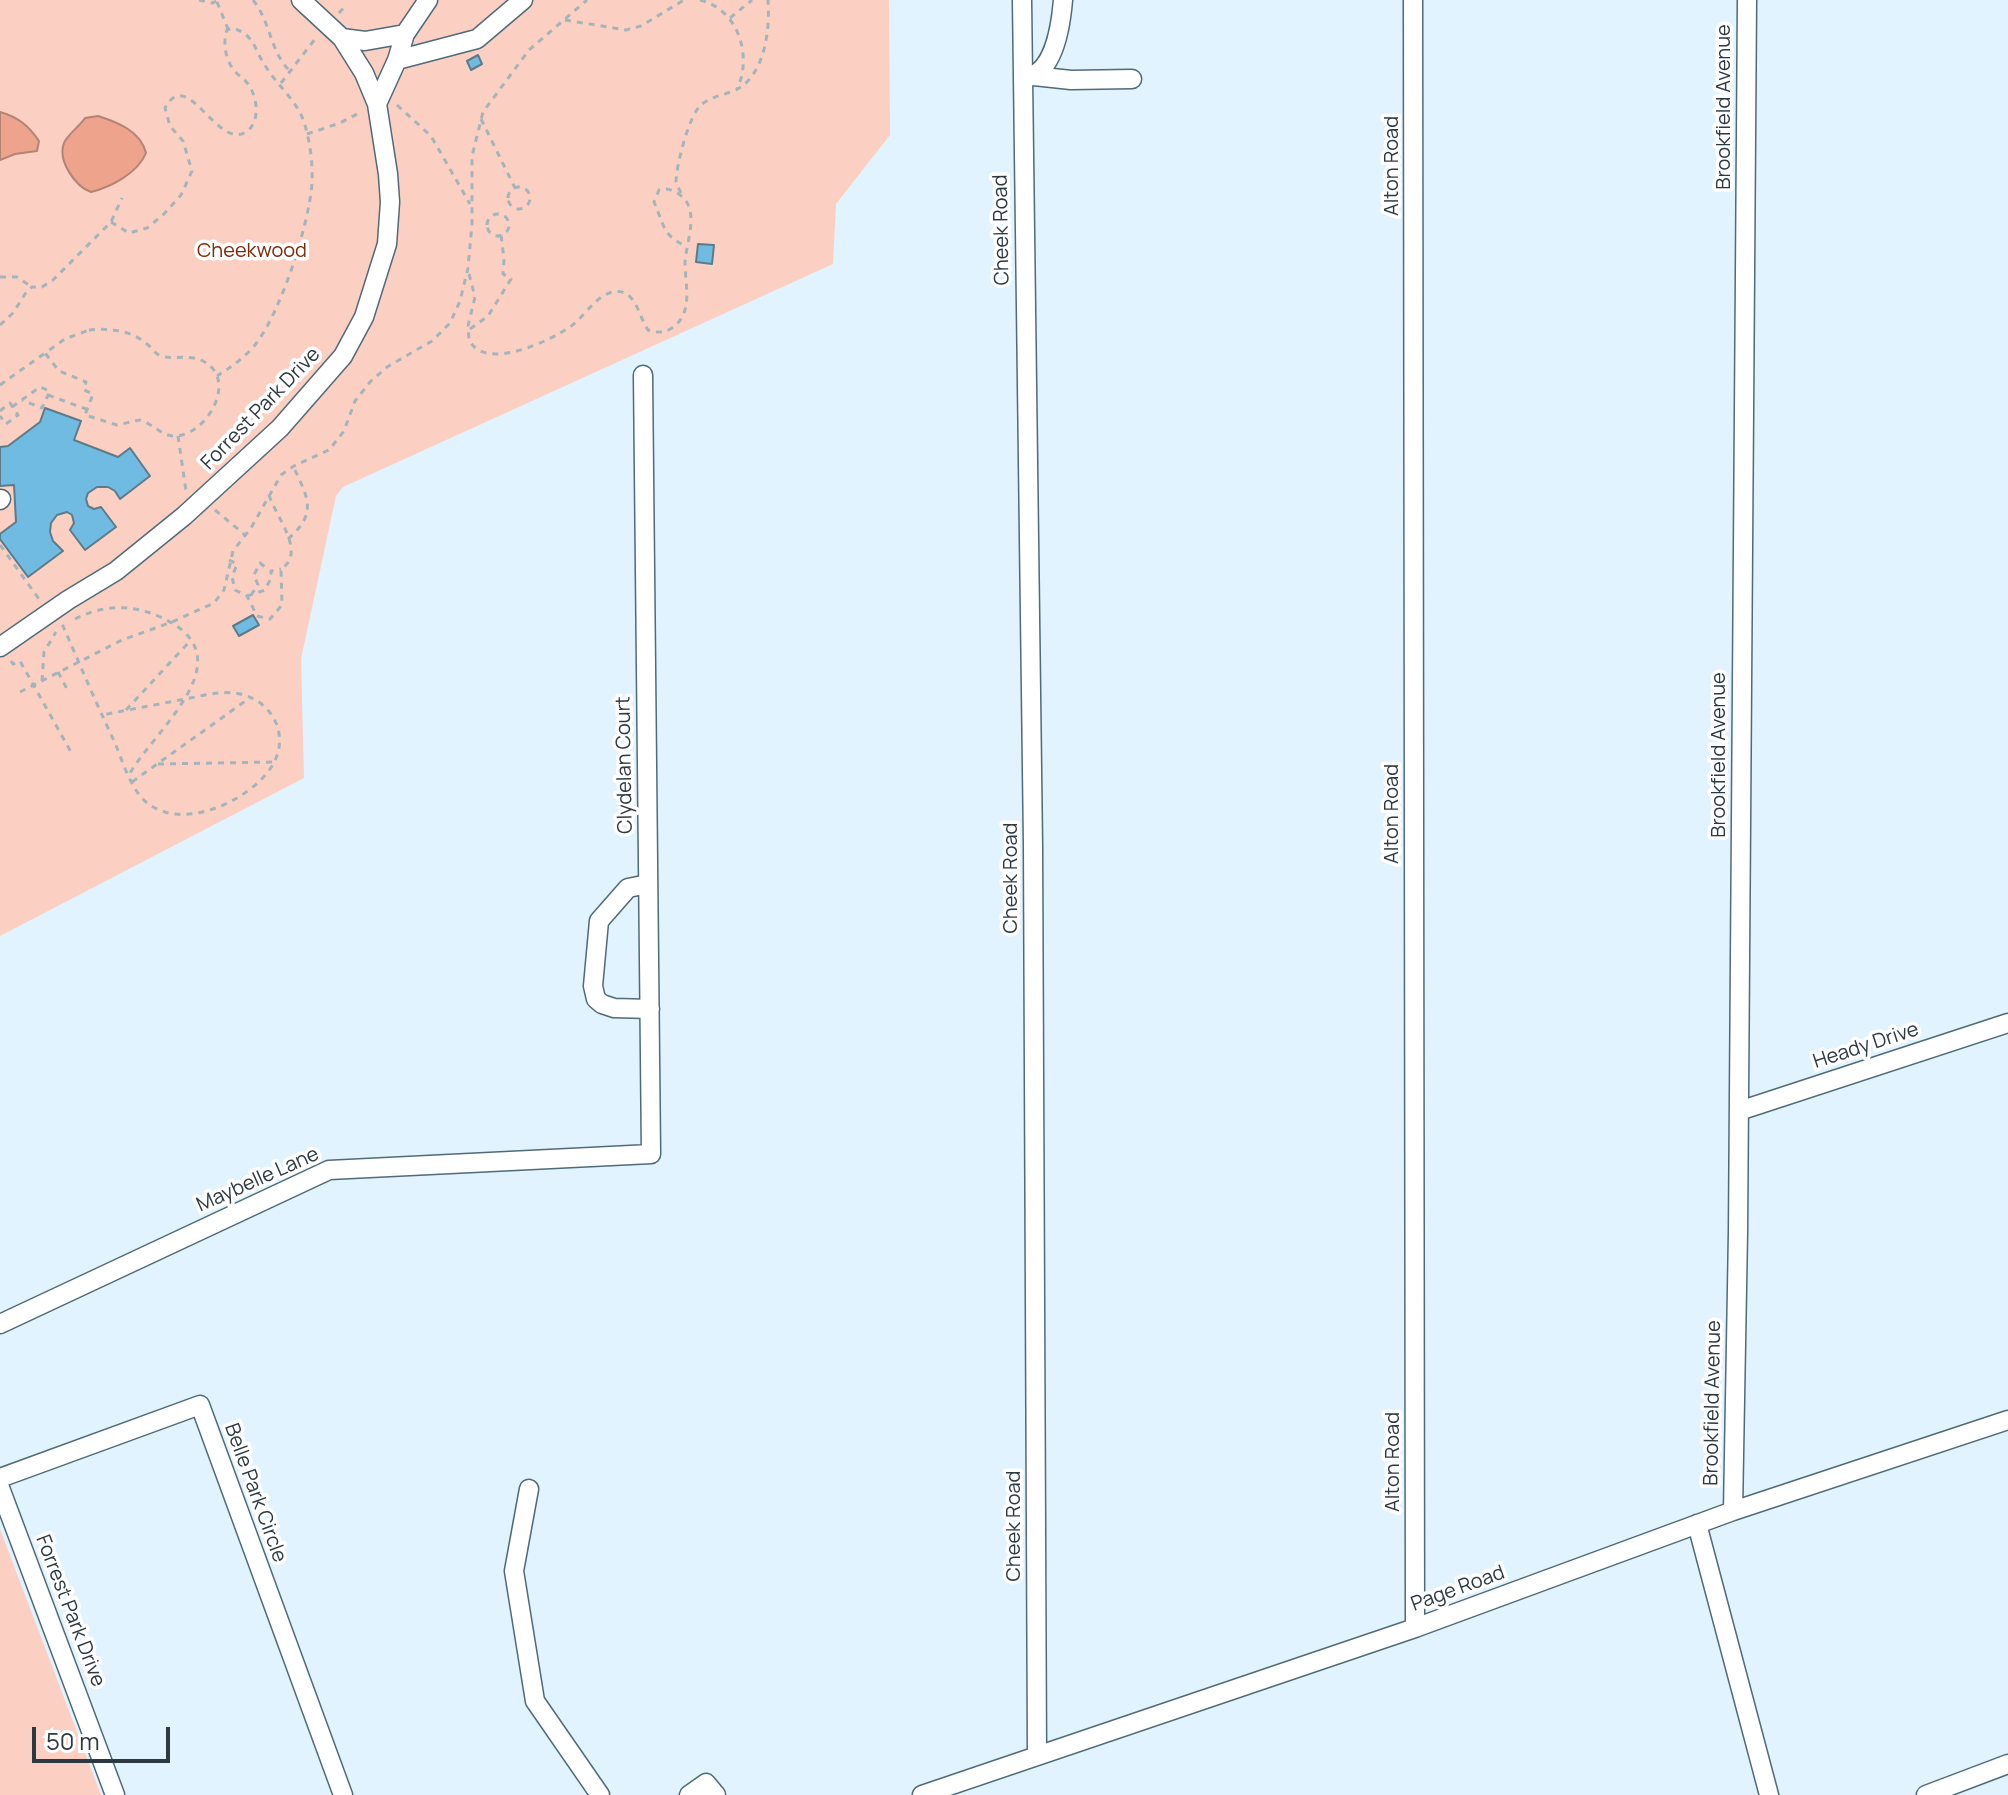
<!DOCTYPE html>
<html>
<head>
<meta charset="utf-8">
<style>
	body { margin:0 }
	#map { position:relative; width:2008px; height:1795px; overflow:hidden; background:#e1f3fe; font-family:Manrope,sans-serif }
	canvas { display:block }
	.scale { position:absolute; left:32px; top:1727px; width:138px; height:36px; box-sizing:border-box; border:4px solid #2d3940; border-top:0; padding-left:10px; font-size:24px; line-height:28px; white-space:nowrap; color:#2d3940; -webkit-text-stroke:6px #fff; paint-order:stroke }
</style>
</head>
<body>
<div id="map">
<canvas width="2008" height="1795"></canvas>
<div class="scale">50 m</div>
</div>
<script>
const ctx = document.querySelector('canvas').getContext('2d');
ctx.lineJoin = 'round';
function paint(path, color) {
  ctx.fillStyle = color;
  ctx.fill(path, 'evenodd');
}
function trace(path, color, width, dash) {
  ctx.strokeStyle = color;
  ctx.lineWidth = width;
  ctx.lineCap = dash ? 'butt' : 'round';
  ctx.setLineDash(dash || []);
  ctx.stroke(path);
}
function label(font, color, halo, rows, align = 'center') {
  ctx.font = font + ' Manrope,sans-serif';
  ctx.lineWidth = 7;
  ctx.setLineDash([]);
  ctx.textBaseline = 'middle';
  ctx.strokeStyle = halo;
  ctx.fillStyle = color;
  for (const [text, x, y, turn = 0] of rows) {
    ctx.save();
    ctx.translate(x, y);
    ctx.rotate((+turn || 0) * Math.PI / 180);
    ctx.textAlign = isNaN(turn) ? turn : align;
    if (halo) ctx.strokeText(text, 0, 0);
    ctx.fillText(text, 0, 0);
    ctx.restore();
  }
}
paint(new Path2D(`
	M0,0H889L890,135L836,204L833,264L343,487L336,496L301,659L304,778L0,936Z
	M0,1529L101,1795H0Z`), '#fbd0c2');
const water = new Path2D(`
	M0,112C18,117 29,126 39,141L37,151L15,154L0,160Z
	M98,116C117,122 141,131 146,153C138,173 111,187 91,192C76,187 57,161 64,143C67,135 80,126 85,118Z`);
paint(water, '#eda38c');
trace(water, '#b38375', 2);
const building = new Path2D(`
	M478,55L482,64L471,70L467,61Z
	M698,244L714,245L712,264L696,262Z
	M45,408L81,421L74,440L118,457L130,448L150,476L120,499L115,491L108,487H97L88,493L86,499L88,506L94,509L101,507L116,527L85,550L70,530L74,523L72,515L67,512L57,515L51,523L50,532L53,541L63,551L28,577L0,539V534L16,522L14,485L0,486V447L8,446L40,422Z
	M253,615L259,625L239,636L233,626Z`);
paint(building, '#70bbe2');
trace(building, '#5e7a89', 2);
const minor = new Path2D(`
	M301,0L342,38L364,73L377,104
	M1022,0L1033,845L1037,1755
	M1413,0L1415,1628
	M342,38L365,41L405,34
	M397,60L405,34L428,0
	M1034,76L1071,80L1132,79
	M1029,77C1055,69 1061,24 1063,0
	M0,500L1,499
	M0,647L68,600L116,571L184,516L280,428L343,356L364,317L387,244L390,202L388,174L377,104L397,60L477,39L523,0
	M648,884L628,888L599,921L593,986L596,999L602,1004L614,1008L650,1009
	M1739,1111L2008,1023
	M0,1324L329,1170L651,1154L643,375
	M0,1478L200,1405L343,1795
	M0,1488L115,1795
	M529,1489L514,1571L535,1701L600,1795
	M1733,1511L1738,1232L1747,0
	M1697,1524L1769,1795
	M689,1795L706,1783L716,1795
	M922,1795L1415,1628L1733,1511L2008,1420
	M1926,1795L2008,1764`);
trace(minor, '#4f6a79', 21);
trace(new Path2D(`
	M199,0L212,3L220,0
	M253,0C271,22 270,53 291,72
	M700,0C738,9 753,56 737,89
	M217,2L228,29
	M339,13L347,4
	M730,18L752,0
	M565,20L626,30L641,26L684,0
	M281,83L315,39
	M397,105L431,136L470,204
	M481,119L515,188
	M307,134L340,123L359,113
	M508 198a11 11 0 1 1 22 0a11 11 0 1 1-22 0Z
	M681,193C680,191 677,184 676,182C676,166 689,115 701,105C712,95 729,95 741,87C766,69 770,27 768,0
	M487 225a11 11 0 1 1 22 0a11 11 0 1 1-22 0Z
	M111,222L129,233L147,228L164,214L181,195L192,171L183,141L170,126L165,108C187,66 216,147 244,133C261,125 258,97 248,84C243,77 235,74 231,66C225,55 223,42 227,30L232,28C255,34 254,50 266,67C278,86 297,101 304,122C310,141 313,163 312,183C309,225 281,312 255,345C244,358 231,367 217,376
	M469,274L475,297L468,326L469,340C486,372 549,341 570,327C583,318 593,300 607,294C613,291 620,291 625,293C638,300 640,319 648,330C657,333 664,333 672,328C694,313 685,285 685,263C686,241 702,207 677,193C670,189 667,188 659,190L654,202C664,225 663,237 687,246
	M0,277H17L32,287
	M0,325L13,313L27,291L32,287H42L53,280L111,222L122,198
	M470,329L488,316L511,279L503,274L504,259L501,235
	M89,330C109,328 131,330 147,344C152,348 155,354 161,356C175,360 190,354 203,361C240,380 205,438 173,436C160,435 152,423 140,420L117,425L85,415L93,394L84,390L86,382L59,371L45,353L65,339Z
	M0,385L45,353
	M48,395L86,409
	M12,407L40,387L50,391L42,408L22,400
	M0,411L10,403L18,415L6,424L0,416
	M178,436L186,491
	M215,510L245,535
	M288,539C318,513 308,498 293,466
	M0,545L39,599
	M229,560L237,564L232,577L235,590L247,596L257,616L270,619L282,605L281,569C307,553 276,517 269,495
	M251,595L258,585L254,575L260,563L269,570
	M247,596L265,590L271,578V571L281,569
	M75,619C102,605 131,604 158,616C249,655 159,725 130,773
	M62,625L63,626C80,665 97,705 115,743C123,762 130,788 146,802C181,832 247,802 270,769C293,737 272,697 234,693C216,691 198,697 180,700C154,705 128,710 102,715
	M11,661L13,664L20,661L71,752
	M58,672L67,689
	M42,681L44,652L56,632
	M20,692L122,640L172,622L214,603L224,590L233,551L251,528L281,475L294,466L329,450L344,431L355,401L370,382L387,367L432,341L450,323L460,301L468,268L472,224V156L483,112L529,50L587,0
	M126,710L191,640
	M158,764L274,762
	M132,782L251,697`), '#a4b4bd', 3, [6, 6]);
trace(minor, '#fff', 18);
label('20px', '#2d3940', '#fff', [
	["Brookfield Avenue",1724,107,-90],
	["Alton Road",1392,166,-90],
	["Cheek Road",1002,230,-91],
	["Forrest Park Drive",261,409,-46],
	["Brookfield Avenue",1719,755,-90],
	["Clydelan Court",625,765,-91],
	["Alton Road",1392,814,-90],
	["Cheek Road",1011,878,-90],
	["Heady Drive",1866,1046,-18],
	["Maybelle Lane",258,1180,-24],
	["Brookfield Avenue",1713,1403,-89],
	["Alton Road",1393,1462,-90],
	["Belle Park Circle",255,1493,70],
	["Cheek Road",1014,1526,-90],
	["Page Road",1458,1589,-20],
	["Forrest Park Drive",70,1611,69]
]);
label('20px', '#7e2a09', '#fff', [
	["Cheekwood",252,251]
]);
</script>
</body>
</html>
